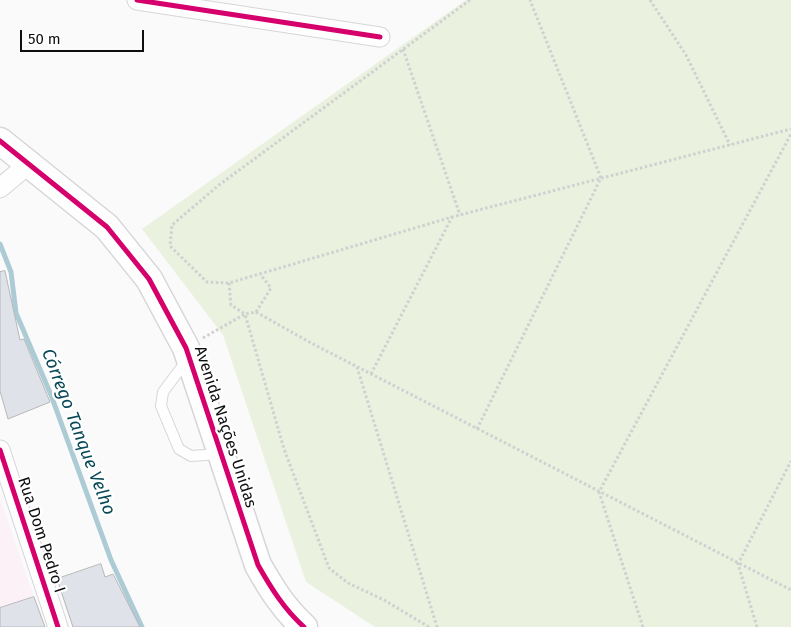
<!DOCTYPE html>
<html>
<head>
<meta charset="utf-8">
<style>
	body { margin:0 }
	#map { position:relative; width:791px; height:627px; overflow:hidden; background:#fafafb; font-family:"Fira Sans",sans-serif }
	canvas { display:block }
	.scale { position:absolute; left:20px; top:30px; width:124px; height:22px; box-sizing:border-box; border:2px solid #0d0e0e; border-top:0; padding-left:6px; font-size:15px; line-height:18px; white-space:nowrap; color:#0d0e0e; -webkit-text-stroke:4px #fff; paint-order:stroke }
</style>
</head>
<body>
<div id="map">
<canvas width="791" height="627"></canvas>
<div class="scale">50 m</div>
</div>
<script>
const ctx = document.querySelector('canvas').getContext('2d');
ctx.lineJoin = 'round';
function paint(path, color) {
  ctx.fillStyle = color;
  ctx.fill(path, 'evenodd');
}
function trace(path, color, width, dash) {
  ctx.strokeStyle = color;
  ctx.lineWidth = width;
  ctx.lineCap = dash ? 'butt' : 'round';
  ctx.setLineDash(dash || []);
  ctx.stroke(path);
}
function label(font, color, halo, rows, align = 'center') {
  ctx.font = font + ' "Fira Sans",sans-serif';
  ctx.lineWidth = 4.5;
  ctx.setLineDash([]);
  ctx.textBaseline = 'middle';
  ctx.strokeStyle = halo;
  ctx.fillStyle = color;
  for (const [text, x, y, turn = 0] of rows) {
    ctx.save();
    ctx.translate(x, y);
    ctx.rotate((+turn || 0) * Math.PI / 180);
    ctx.textAlign = isNaN(turn) ? turn : align;
    if (halo) ctx.strokeText(text, 0, 0);
    ctx.fillText(text, 0, 0);
    ctx.restore();
  }
}
paint(new Path2D(`
	M0,498L34,597L0,608Z`), '#fcf1f7');
paint(new Path2D(`
	M466,0H791V627H375L306,582L223,335L142,229Z`), '#eaf1df');
trace(new Path2D(`
	M0,244L11,272L16,313L51,395L111,560L142,627`), '#accbd4', 5);
const building = new Path2D(`
	M5,271L20,340L24,339L50,402L8,419L0,391V272Z
	M101,564L105,577L113,574L140,627H73L57,579Z
	M34,597L45,627H0V608Z`);
paint(building, '#e0e2e9');
trace(building, '#b7b7b8', 1);
const lane = new Path2D(`
	M187,360L163,392L161,406L179,449L191,456L219,454`);
const street = new Path2D(`
	M137,0L380,37
	M0,188L30,163
	M0,450L58,627`);
const secondary = new Path2D(`
	M0,141L107,227L149,279L186,348L258,565C271,588 284,609 304,627`);
trace(lane, '#d6d6d8', 12);
trace(street, '#d6d6d8', 21);
trace(secondary, '#d6d6d8', 29);
trace(new Path2D(`
	M470,0L219,185L172,225L170,246L207,282L229,283L452,217L791,129
	M650,0L686,55L730,145
	M403,49L460,215
	M229,283L231,305L245,314L256,312L271,288L260,274
	M256,312L311,343L791,590
	M203,338L245,314L284,449L329,568L348,583L384,600L429,627
	M357,367L437,627
	M371,374L452,217
	M477,429L601,178L530,0
	M643,627L599,492L791,134
	M757,627L738,564L791,461`), '#d0d0d1', 3, [2.5, 2.5]);
trace(lane, '#fefefe', 10);
trace(street, '#fefefe', 19);
trace(secondary, '#fefefe', 26);
trace(new Path2D(`
	M137,0L380,37
	M0,141L107,227L149,279L186,348L258,565C271,588 284,609 304,627
	M0,450L58,627`), '#d6006c', 5);
label('16px', '#0d0e0e', '#fff', [
	["Avenida Nações Unidas",225,427,72],
	["Rua Dom Pedro I",41,535,72]
]);
label('italic 18px', '#084957', '#fff', [
	["Córrego Tanque Velho",78,432,69]
]);
</script>
</body>
</html>
